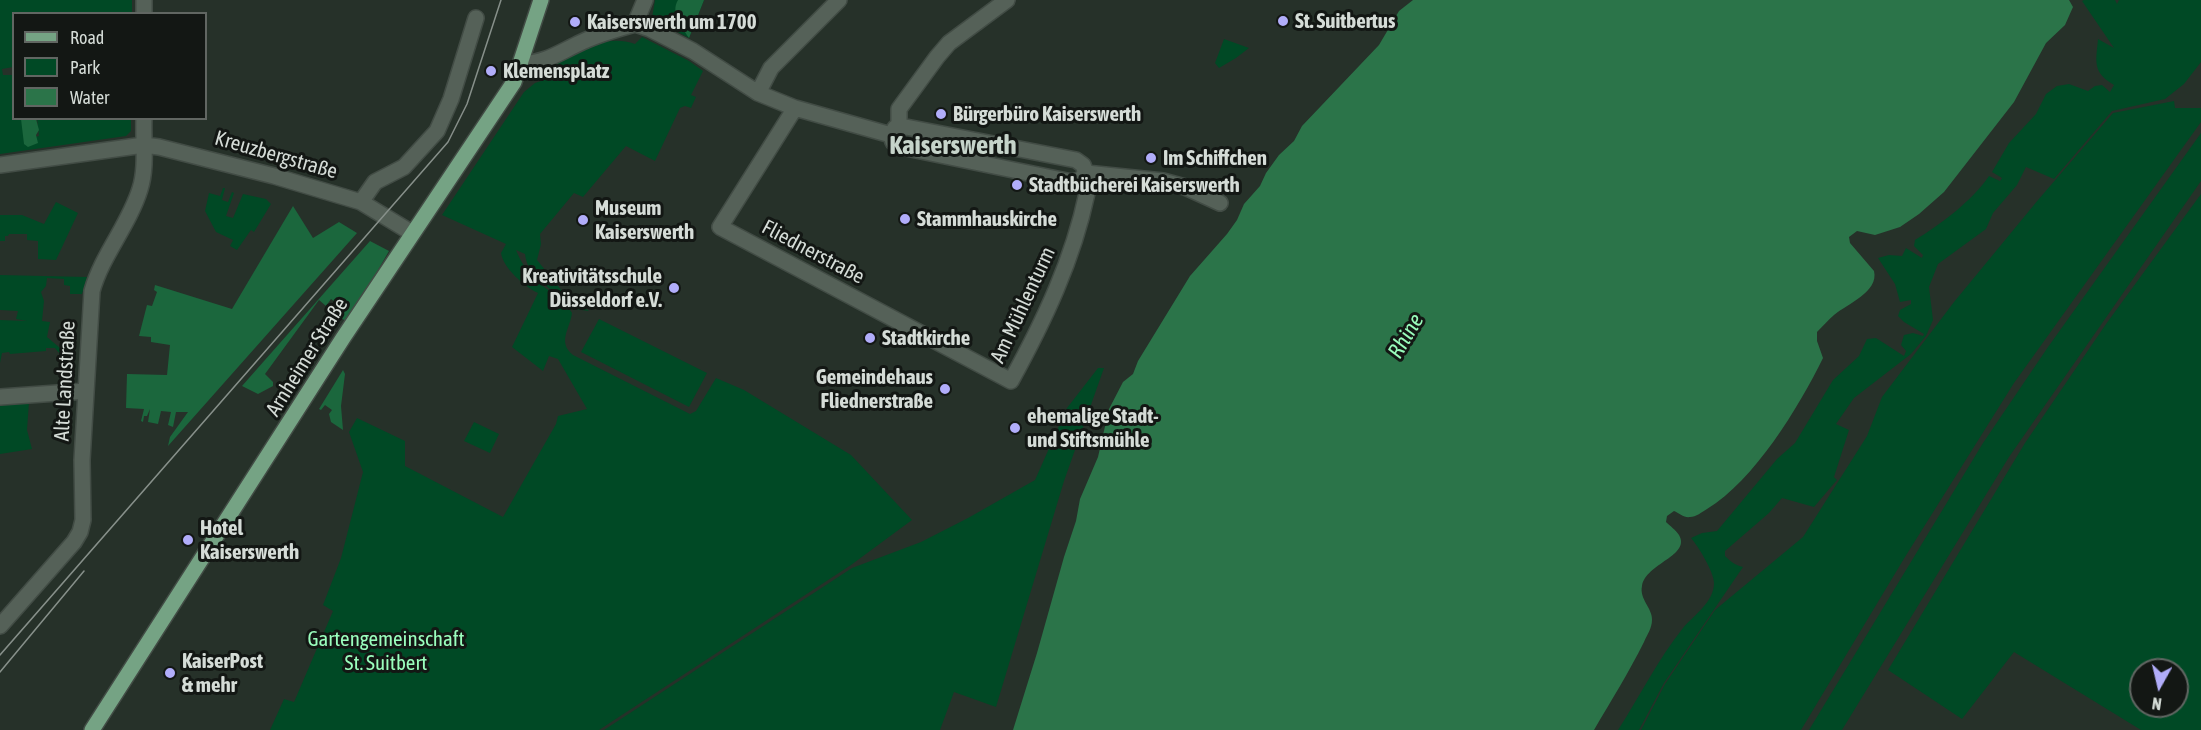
<!DOCTYPE html>
<html>
<head>
<meta charset="utf-8">
<style>
	body { margin:0 }
	#map { position:relative; width:2201px; height:730px; overflow:hidden; background:#263129; font-family:"Asap Condensed",sans-serif }
	canvas { display:block }
	.legend { position:absolute; left:12px; top:12px; width:195px; height:108px; box-sizing:border-box; background:#131714; border:2px solid #616662; margin:0; padding:8px 10px; list-style:none; font-size:18px; color:#d5dcd7 }
	.legend li { display:flex; align-items:center; gap:12px; height:30px }
	.legend b { width:30px; border:2px solid #616662 }
	.north { position:absolute; left:2129px; top:658px; width:60px; height:60px; box-sizing:border-box; background:#131714; border:2px solid #616662; border-radius:50%; rotate:188deg; font-size:16px; font-weight:700; line-height:24px; text-align:center; color:#d5dcd7 }
	.north::after { content:''; display:block; margin:auto; width:21px; height:27px; background:#b1adfa; clip-path:polygon(50% 0,100% 100%,50% 72%,0 100%) }
</style>
</head>
<body>
<div id="map">
<canvas width="2201" height="730"></canvas>
<ul class="legend">
<li><b style="height:8px;background:#75a384"></b>Road</li>
<li><b style="height:16px;background:#004925"></b>Park</li>
<li><b style="height:16px;background:#2b7449"></b>Water</li>
</ul>
<div class="north">N</div>
</div>
<script>
const ctx = document.querySelector('canvas').getContext('2d');
ctx.lineJoin = 'round';
function paint(path, color) {
  ctx.fillStyle = color;
  ctx.fill(path, 'evenodd');
}
function trace(path, color, width, dash) {
  ctx.strokeStyle = color;
  ctx.lineWidth = width;
  ctx.lineCap = dash ? 'butt' : 'round';
  ctx.setLineDash(dash || []);
  ctx.stroke(path);
}
function label(font, color, halo, rows, align = 'center') {
  ctx.font = font + ' "Asap Condensed",sans-serif';
  ctx.lineWidth = 6;
  ctx.setLineDash([]);
  ctx.textBaseline = 'middle';
  ctx.strokeStyle = halo;
  ctx.fillStyle = color;
  for (const [text, x, y, turn = 0] of rows) {
    ctx.save();
    ctx.translate(x, y);
    ctx.rotate((+turn || 0) * Math.PI / 180);
    ctx.textAlign = isNaN(turn) ? turn : align;
    if (halo) ctx.strokeText(text, 0, 0);
    ctx.fillText(text, 0, 0);
    ctx.restore();
  }
}
paint(new Path2D(`
	M0,0H132V13L14,14L13,67L2,69L3,75H13L14,118L28,119L31,138L39,136L37,119H131V131L126,136L0,154Z
	M655,0H704L689,38L652,18Z
	M2084,0H2115L2117,4L2119,0H2201V62L2184,84L2165,99L2112,111L2054,179L2026,167L2017,185L1993,213L1986,229L1938,264L1929,287L1933,320L1926,336L1911,354L1854,398L1836,424L1849,430L1834,477L1837,480L1814,507L1782,498L1769,513L1725,551V556C1731,562 1735,565 1743,567L1664,683L1639,730H1618C1640,696 1658,659 1683,628C1694,615 1714,602 1714,583C1714,572 1698,546 1691,538L1702,533L1717,531L1777,459L1795,443L1833,380L1859,356L1867,339L1876,338L1904,356L1906,351L1901,345L1904,335L1913,333L1923,336L1924,334L1904,322L1898,316L1900,310L1911,304V300L1900,302L1895,284L1878,258L1889,255L1902,256L1906,248L1922,258L1923,255L1914,246L1915,240C1940,225 1973,200 1989,176L2000,181L2002,178L1992,172L2009,143L2036,114L2046,94L2057,86L2069,84L2088,91L2095,86L2102,85L2110,92L2114,85C2092,72 2096,62 2098,39L2114,48L2082,1Z
	M642,37L689,61L703,71L691,95L696,97L691,108L685,106L680,108L655,161L626,146L583,197L574,193L540,234L541,244L537,260L562,291L589,311L575,309L572,305C555,291 527,278 525,254L516,250C521,262 527,272 537,281C549,292 563,297 572,313C570,329 557,342 573,355L690,414L696,411L716,378L744,390L851,455L912,520L851,565L599,730H270L284,699L294,702L333,611L323,605L341,558L363,472L349,432L357,418L405,441V466L503,517L556,424L558,416L587,409L558,359L549,356L543,371L512,347L538,293C525,287 503,268 501,253L506,244L442,215L524,92L535,83L559,75L562,71L542,72C569,56 602,32 635,44Z
	M1224,39L1249,48L1236,58L1219,68L1215,63Z
	M2174,101L2175,108H2201V122L2014,383L1905,557L1801,730H1641L1665,684L1715,610L1803,537L1867,436L1882,397L1954,302L2038,200L2113,113Z
	M2201,133V181L2009,457L1842,730H1809L1983,443L2048,347Z
	M223,188H225L222,200L228,202L232,192L234,193L226,216L233,218L243,194L266,199L271,204L254,232L251,230L237,250L230,246L233,240L216,232L205,211L209,193L220,196Z
	M2201,194V730H2141L2014,652L1962,719L1888,670L2025,443L2106,324ZM2141,670H2177V706H2141Z
	M56,202L78,213L56,260L38,259V241L27,240V234H9L8,236H5V241H0V215H22L44,224Z
	M0,275L87,277L82,294H70V286L64,285V279L47,278L46,286L41,292L44,301L42,321L50,322L47,337L60,348V354L55,348H46V351L10,354L9,352L2,353L0,363V320L27,321L16,319L18,311L0,310Z
	M599,319L707,373L689,407L581,352Z
	M1098,368H1104L1064,481L996,707L954,692L940,730H604L852,568L921,542L968,518L1035,480L1067,408Z
	M0,402H29L27,430L32,449L0,454Z
	M474,422L499,434L490,453L464,441Z`), '#004925');
paint(new Path2D(`
	M678,0H704L689,38C682,27 670,13 678,0Z
	M21,119H36L39,130L36,135L38,143L28,147L24,144Z
	M293,206L313,238L339,222L357,233L168,446L170,437L188,412H176L173,427L168,425L171,412L161,411L158,424L148,422L150,409L147,416H144L143,422L141,421L144,409L126,408L127,374L167,375L170,345L151,342V337L139,336L147,305L152,306L157,292L154,290L155,285L232,309Z
	M370,241L389,251L349,320H344L334,312L339,305L331,299L326,306L319,300L265,374L273,382V386L258,394L242,386Z
	M343,370L345,374L341,406L343,430L331,422L329,414L332,410L325,405L321,410L319,409Z`), '#1b673d');
paint(new Path2D(`
	M1413,0H2069L2073,7L2065,25L2046,43L2014,102L1944,192L1919,214L1900,227L1875,235L1857,231L1849,237L1850,243L1874,271C1879,292 1847,304 1834,315C1828,320 1823,326 1817,332V341L1823,358C1799,407 1754,481 1707,509C1702,512 1696,517 1690,517C1684,518 1679,513 1674,511L1667,516L1666,522C1670,526 1676,530 1679,535C1691,556 1646,563 1642,586C1639,599 1653,609 1652,620C1652,628 1647,635 1644,642C1629,672 1611,701 1594,730H1013L1037,653L1064,557L1076,521L1080,499L1098,457L1109,409L1123,382L1133,374L1138,361L1190,276L1227,234L1237,220L1244,204L1260,186L1266,173L1279,155L1294,141L1302,126L1379,45L1399,11Z`), '#2b7449');
const minor = new Path2D(`
	M144,14V0
	M635,24L650,29L693,51L758,93L795,108L891,135L893,142L906,148L1072,182L1080,180L1086,173
	M635,24L645,0
	M521,64C548,62 558,53 582,42C599,34 617,29 635,24
	M758,93L771,68L839,0
	M795,108L720,227L1011,381C1044,321 1073,260 1087,193L1080,180
	M899,127V109L937,57L949,43L1007,0
	M891,135L895,128L906,127L1076,160L1083,165L1086,173
	M0,165L144,145L159,147L274,176L361,202L412,233
	M1086,173L1163,181L1185,187L1220,203
	M361,202L375,182L404,167L437,131L451,99L476,18
	M0,397L86,391
	M0,626L74,542L80,532L83,520L82,460L92,291C102,255 129,225 140,189C147,167 143,141 144,118`);
const major = new Path2D(`
	M92,730L343,338L514,82L541,0`);
trace(minor, '#424c45', 18);
trace(major, '#424c45', 18);
trace(minor, '#556158', 15);
trace(major, '#75a384', 15);
trace(new Path2D(`
	M0,655L448,142L467,104L501,0
	M0,672L84,571`), '#87908a', 1.5);
for (const [x, y, r, color] of [
	[1283,21,6,"#b1adfa"],
	[575,22,6,"#b1adfa"],
	[491,71,6,"#b1adfa"],
	[941,114,6,"#b1adfa"],
	[1151,158,6,"#b1adfa"],
	[1017,185,6,"#b1adfa"],
	[905,219,6,"#b1adfa"],
	[583,220,6,"#b1adfa"],
	[674,288,6,"#b1adfa"],
	[870,338,6,"#b1adfa"],
	[945,389,6,"#b1adfa"],
	[1015,428,6,"#b1adfa"],
	[188,540,6,"#b1adfa"],
	[170,673,6,"#b1adfa"]
]) {
  const dot = new Path2D();
  dot.arc(x, y, r, 0, 2 * Math.PI);
  ctx.fillStyle = color;
  ctx.fill(dot);
  trace(dot, '#131714', 2);
}
label('bold 21px', '#d5dcd7', '#131714', [
	["St. Suitbertus",1295,21],
	["Kaiserswerth um 1700",587,22],
	["Klemensplatz",503,71],
	["Bürgerbüro Kaiserswerth",953,114],
	["Im Schiffchen",1163,158],
	["Stadtbücherei Kaiserswerth",1029,185],
	["Museum",595,208],
	["Kaiserswerth",595,232],
	["Stammhauskirche",917,219],
	["Kreativitätsschule",662,276,"right"],
	["Düsseldorf e.V.",662,300,"right"],
	["Stadtkirche",882,338],
	["Gemeindehaus",933,377,"right"],
	["Fliednerstraße",933,401,"right"],
	["ehemalige Stadt-",1027,416],
	["und Stiftsmühle",1027,440],
	["Hotel",200,528],
	["Kaiserswerth",200,552],
	["KaiserPost",182,661],
	["& mehr",182,685]
], 'left');
label('21px', '#d5dcd7', '#131714', [
	["Kreuzbergstraße",276,155,16],
	["Fliednerstraße",813,252,28],
	["Am Mühlenturm",1023,305,-65],
	["Arnheimer Straße",307,357,-58],
	["Alte Landstraße",65,381,-87]
]);
label('21px', '#9afebd', '#131714', [
	["Gartengemeinschaft",386,639],
	["St. Suitbert",386,663]
]);
label('italic 22px', '#99fcbb', '#131714', [
	["Rhine",1406,336,-59]
]);
label('bold 27px', '#c6d4ca', '#131714', [
	["Kaiserswerth",953,145]
]);
</script>
</body>
</html>
